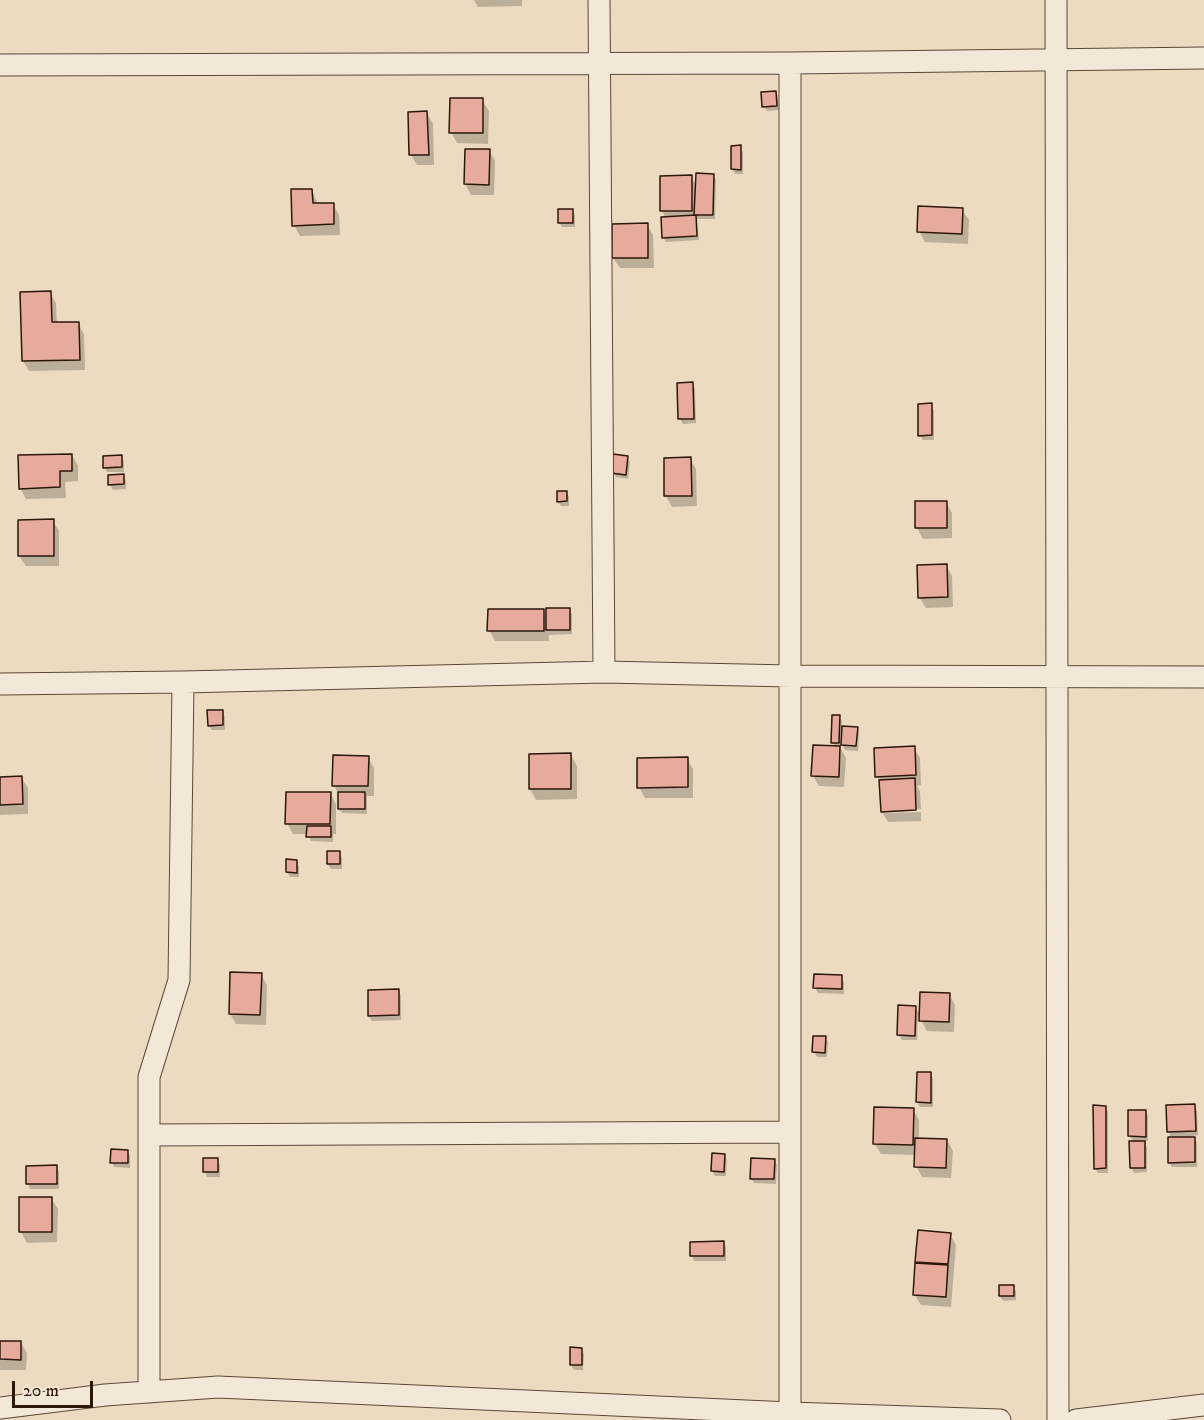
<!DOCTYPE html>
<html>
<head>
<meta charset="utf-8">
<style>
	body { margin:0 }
	#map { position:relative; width:1204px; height:1420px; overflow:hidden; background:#ecdbc1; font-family:"IM FELL DW Pica",serif }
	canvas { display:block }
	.scale { position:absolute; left:12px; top:1381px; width:81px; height:27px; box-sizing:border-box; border:3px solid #2c1708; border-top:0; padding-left:8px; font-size:18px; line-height:21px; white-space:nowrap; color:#2c1708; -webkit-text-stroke:4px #f3e8d7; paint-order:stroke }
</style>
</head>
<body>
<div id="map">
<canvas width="1204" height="1420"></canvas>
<div class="scale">20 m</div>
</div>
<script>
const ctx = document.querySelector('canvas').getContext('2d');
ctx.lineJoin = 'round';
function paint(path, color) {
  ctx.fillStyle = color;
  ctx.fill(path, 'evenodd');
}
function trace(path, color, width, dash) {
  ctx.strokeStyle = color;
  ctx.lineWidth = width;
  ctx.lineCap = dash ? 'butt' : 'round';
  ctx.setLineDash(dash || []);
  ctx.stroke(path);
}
paint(new Path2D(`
	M474,0H522V6L478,7Z
	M775,92L778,97L779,110L767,111L764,106Z
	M482,100L489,111L488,144L457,143L451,132Z
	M427,113L433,124L434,165H417L411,155Z
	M740,147L743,152V174H735L732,169Z
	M489,150L495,161L494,195H471L465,184Z
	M714,176L716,180L715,219H697L699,240L666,242L663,237L666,218L661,210L691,177L697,187Z
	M312,190L318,205L333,204L339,215L340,235L300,236L294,225Z
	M962,210L969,220L968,244L925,242L919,231Z
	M572,211L575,215V227H562L559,222Z
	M647,225L653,235L654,268H620L613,258Z
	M50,293L56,303L57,324L78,323L84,334L85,370L29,371L23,361Z
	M692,384L695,389L696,423L683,424L680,419Z
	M931,405L934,410V440H923L920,435Z
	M72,455L78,466V481L65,482L66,498L26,499L20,488Z
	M121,457L124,461V472H107L105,467Z
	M627,458L630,462L628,479L616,477L613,472Z
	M690,459L696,469L697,506L672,507L666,496Z
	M123,476L126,481V489L113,490L110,485Z
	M566,492L569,497V506H561L558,501Z
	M946,502L952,513V538L923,539L917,528Z
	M53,521L59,531V566H26L19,556Z
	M946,565L952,576L953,607L926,608L919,597Z
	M543,610L547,618L569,610L572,614V634L549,635V641H495L489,630Z
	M222,712L225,717V730H212L209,726Z
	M839,717L842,721V727L857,728L859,733L858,751L845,750L841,743V749L846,758L844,787L819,786L813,776L836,747L833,743Z
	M914,748L920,758L921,785L917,786L920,791L921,809L885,810V813L921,812V821L888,822L882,812L881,784L877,776Z
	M571,755L577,766V799L536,800L530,789Z
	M368,757L374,768V796H367V814L342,813L339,809V795L334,785Z
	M687,759L693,769V798H645L639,787Z
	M21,777L28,788V814L0,815V778Z
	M330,793L336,804V834H333V842L311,841L308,834H293L287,823Z
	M340,853L342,858V869H331L328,864Z
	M296,861L299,866V877H290L287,872Z
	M261,975L267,985L266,1025L236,1024L230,1014Z
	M841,977L844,982V994L818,993L815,988Z
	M398,991L401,996V1020L372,1021L369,1016Z
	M949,994L955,1005L954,1032L927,1031L918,1015L917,1040H902L899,1035L915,1007L921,1017Z
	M825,1038L828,1042L827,1057H817L814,1052Z
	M930,1074L933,1078V1107H920L917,1102Z
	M1194,1106L1197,1111L1198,1135L1193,1136L1197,1143V1167H1172L1169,1162L1172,1138L1168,1131Z
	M1105,1107L1108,1112V1173H1098L1095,1168Z
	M913,1109L919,1120V1139L947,1140L953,1151L951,1178L922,1177L916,1166V1155L881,1154L874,1143Z
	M1145,1111L1148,1116V1141H1143L1147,1148V1172L1134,1173L1131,1168L1134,1143L1130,1136Z
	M127,1151L130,1156V1168L114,1167L112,1162Z
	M725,1155L727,1160L726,1176H715L712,1171Z
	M217,1160L220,1165V1177H207L205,1172Z
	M774,1160L777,1165L776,1184L754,1183L751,1178Z
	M56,1167L59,1172V1189H30L28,1184Z
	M51,1198L58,1209L57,1242L27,1243L21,1232Z
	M919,1232L950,1234L956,1245L951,1307L921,1305L914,1294Z
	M723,1243L726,1247V1261H694L692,1256Z
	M1013,1286L1016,1291V1300L1003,1301L1000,1296Z
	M0,1342L21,1343L27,1353L26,1370H0Z
	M581,1349L584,1354L583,1370H574L571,1365Z`), '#0003');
const building = new Path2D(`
	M776,91L777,106L762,107L761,92Z
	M450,98H483V133H449Z
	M427,111L429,155H409L408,112Z
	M741,145V170L731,169V146Z
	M465,149H490L489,185L464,184Z
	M696,173L714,174L713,215H694Z
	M692,175V211H660V176Z
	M291,189H312L313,203H334V224L292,226Z
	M918,206L963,208L962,234L917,232Z
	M558,209H573V223H558Z
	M696,215L697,236L662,238L661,217Z
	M648,223V258H612V224Z
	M51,291L52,322H79L80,360L22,361L20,292Z
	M693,382L694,419H678L677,383Z
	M932,403V435L918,436V404Z
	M72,454V471H60V487L19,489L18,455Z
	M613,454L628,456L626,475L611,473Z
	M122,455V467L103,468V456Z
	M691,457L692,496H664V458Z
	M124,474V484L108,485V475Z
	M557,491H567V501L557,502Z
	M915,501H947V528H915Z
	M54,519V556H18V520Z
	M947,564L948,597L918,598L917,565Z
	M546,608H570V630H546Z
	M488,609H544V631H487Z
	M207,710H223V725L208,726Z
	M832,715H840L839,743H831Z
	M842,726L858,727L856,746L841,745Z
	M813,745L840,746L839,777L811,776Z
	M915,746L916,775L875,777L874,748Z
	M571,753V789H529V754Z
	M333,755L369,756L368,786H332Z
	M688,757V787L637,788V758Z
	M22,776L23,804L0,805V777Z
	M915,778L916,810L881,812L879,780Z
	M286,792H331L330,824H285Z
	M338,792H365V809H338Z
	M307,826H331V837H306Z
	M327,851H340V864H327Z
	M286,859L297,860V873L286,872Z
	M230,972L262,973L260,1015L229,1014Z
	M814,974L842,975V989L813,988Z
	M399,989V1015L368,1016V990Z
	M920,992L950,993L949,1022L919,1021Z
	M898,1005L916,1006L915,1036L897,1035Z
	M813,1036H826L825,1053L812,1052Z
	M917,1072H931V1103L916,1102Z
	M1195,1104L1196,1131L1167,1132L1166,1105Z
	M1093,1105L1106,1106V1168L1094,1169Z
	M874,1107L914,1108L913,1145L873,1144Z
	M1128,1110H1146V1137L1128,1136Z
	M1168,1137H1195V1162L1168,1163Z
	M915,1138L947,1139L946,1168L914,1167Z
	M1129,1141H1145V1168H1130Z
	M111,1149L128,1150V1163H110Z
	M712,1153L725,1154L724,1172L711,1171Z
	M203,1158H218V1172H203Z
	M751,1158L775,1159L774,1179H750Z
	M57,1165V1184H26V1166Z
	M19,1197H52V1232H19Z
	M918,1230L951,1233L948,1264L915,1262Z
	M724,1241V1256H690V1242Z
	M915,1263L948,1265L946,1297L913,1295Z
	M999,1285H1014V1296H999Z
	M0,1341H21V1360L0,1359Z
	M570,1347L582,1348V1365H570Z`);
paint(building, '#e7ab9e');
trace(building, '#2c1708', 1.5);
const minor = new Path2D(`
	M599,0L604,672
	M1056,0L1058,1420
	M0,65L790,63L1204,58
	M0,684L183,682L604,672L790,676L1204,677
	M149,1135L790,1132
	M149,1392V1077L179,980L183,682
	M0,1408L105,1395L218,1387L790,1413L1000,1420
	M757,1420L790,1413V63
	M1076,1420L1204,1405`);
trace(minor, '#5c4836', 23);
trace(minor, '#f3e8d7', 21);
</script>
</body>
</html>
